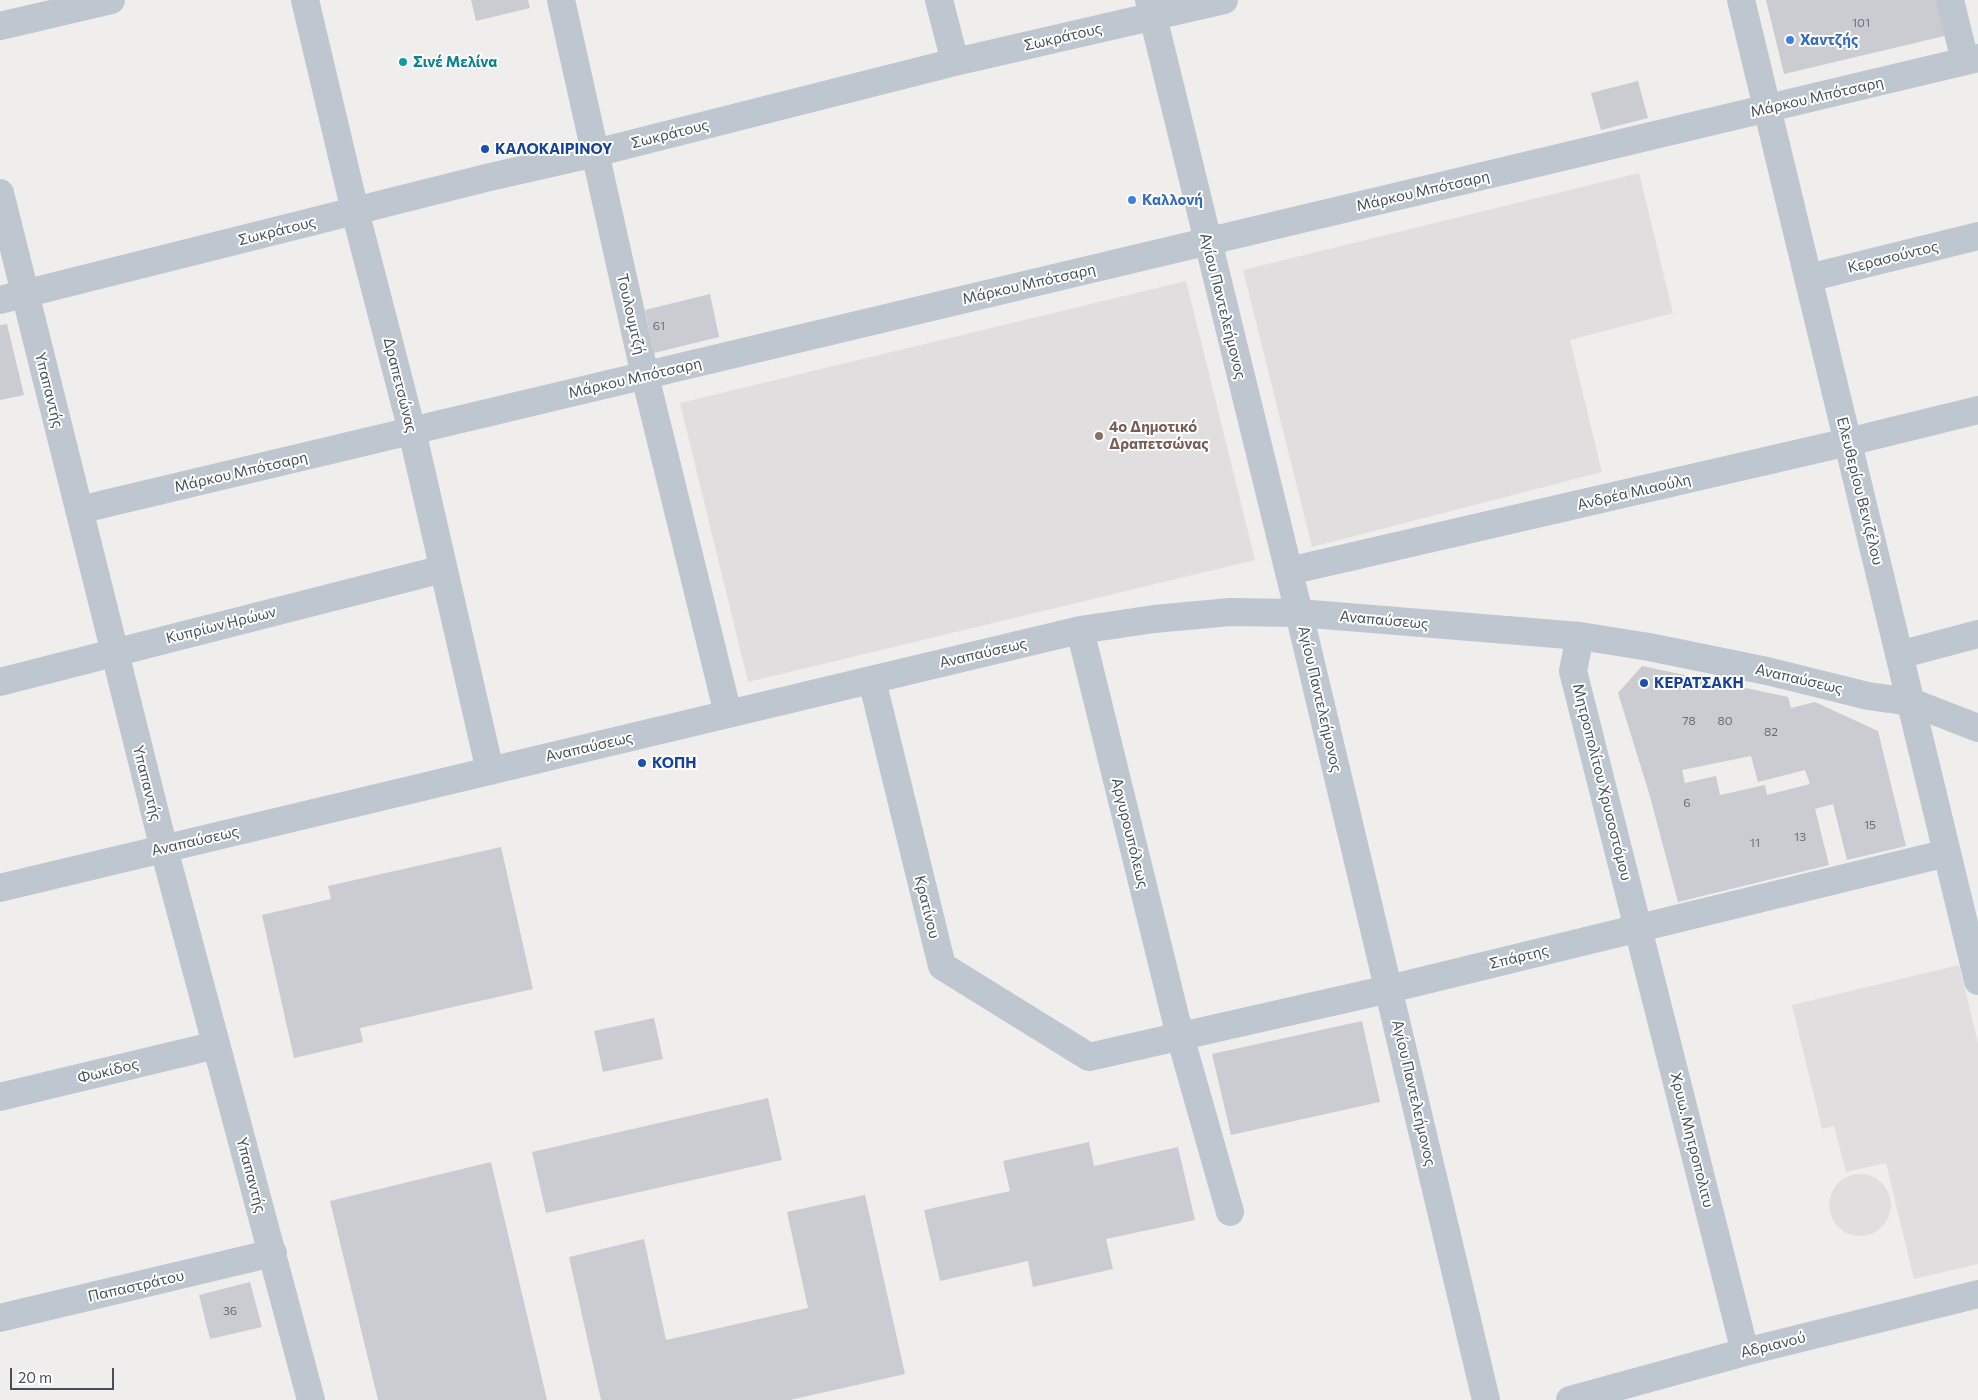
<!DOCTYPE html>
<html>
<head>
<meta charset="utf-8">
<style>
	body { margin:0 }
	#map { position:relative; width:1978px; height:1400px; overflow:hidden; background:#f0eded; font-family:Commissioner,sans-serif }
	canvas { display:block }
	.scale { position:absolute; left:10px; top:1368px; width:104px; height:22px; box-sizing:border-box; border:2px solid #46505a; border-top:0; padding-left:6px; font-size:15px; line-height:18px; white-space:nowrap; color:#46505a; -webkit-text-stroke:4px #fff; paint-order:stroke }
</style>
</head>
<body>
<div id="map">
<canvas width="1978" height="1400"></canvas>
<div class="scale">20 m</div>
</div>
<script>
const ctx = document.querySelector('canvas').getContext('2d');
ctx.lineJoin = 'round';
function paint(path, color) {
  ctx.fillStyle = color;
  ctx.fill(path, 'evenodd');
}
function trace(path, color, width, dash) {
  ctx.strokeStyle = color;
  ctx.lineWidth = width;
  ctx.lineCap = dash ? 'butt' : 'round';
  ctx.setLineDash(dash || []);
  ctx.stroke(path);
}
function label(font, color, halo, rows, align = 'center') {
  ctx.font = font + ' Commissioner,sans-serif';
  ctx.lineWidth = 4;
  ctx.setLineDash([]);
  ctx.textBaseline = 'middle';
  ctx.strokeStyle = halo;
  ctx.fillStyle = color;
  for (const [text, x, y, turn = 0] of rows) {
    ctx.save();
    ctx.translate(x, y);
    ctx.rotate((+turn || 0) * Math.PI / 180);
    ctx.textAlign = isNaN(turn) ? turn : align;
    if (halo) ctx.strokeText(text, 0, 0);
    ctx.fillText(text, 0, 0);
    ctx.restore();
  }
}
paint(new Path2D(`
	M1639,173L1673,313L1570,340L1602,472L1312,547L1243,270Z
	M1186,281L1255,560L748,682L680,403Z
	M1959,965L1978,1043V1264L1914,1279L1886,1163L1846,1172L1834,1126L1822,1129L1792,1005Z
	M1829 1205a31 31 0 1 1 62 0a31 31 0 1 1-62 0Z`), '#e1dedf');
paint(new Path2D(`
	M471,0H528L530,8L476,21Z
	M1766,0H1945L1953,34L1784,74Z
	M1638,81L1648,118L1601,130L1591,93Z
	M710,294L719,337L654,353L645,310Z
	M7,324L24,395L0,400V325Z
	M1642,666L1788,697L1791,708L1815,702L1878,731L1906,846L1847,860L1833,804L1815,809L1829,865L1678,902L1649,793L1618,693ZM1751,756L1758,782L1805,770L1810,784L1767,795L1765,785L1720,795L1716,776L1685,783L1682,770Z
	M501,847L533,989L360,1028L363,1042L294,1058L262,915L331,899L328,886Z
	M654,1018L663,1059L603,1072L594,1031Z
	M1362,1021L1380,1102L1231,1135L1212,1054Z
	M768,1098L782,1160L546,1213L532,1152Z
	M1089,1142L1094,1166L1178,1147L1195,1220L1106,1239L1113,1269L1033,1287L1028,1261L940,1281L924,1210L1010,1191L1003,1161Z
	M491,1162L547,1400H378L330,1201Z
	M865,1195L905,1374L790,1400H601L569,1257L644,1239L666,1340L808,1308L787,1212Z
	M250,1282L262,1327L210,1339L199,1295Z`), '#caccd2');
trace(new Path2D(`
	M305,0L355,211L412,431L490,771
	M561,0L645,376L728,714
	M939,0L955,62
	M1149,0L1299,613L1486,1400
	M1741,0L1978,981
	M1950,0L1965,61
	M0,26L111,0
	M0,193L164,849L311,1400
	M1808,278L1978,236
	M0,300L486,178L595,153L955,62L1224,0
	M79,510L1978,58
	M1289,571L1848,442L1978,410
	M1080,630L1180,1036L1230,1212
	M1580,636L1573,671L1745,1352
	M1899,655L1978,634
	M872,680L942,966L1089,1057L1389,989L1947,853
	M0,682L443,569
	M0,888L1080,630L1154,619L1230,612L1299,613L1580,636L1649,647L1767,671L1868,696L1911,702L1978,728
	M0,1097L216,1045
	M0,1318L273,1253
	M1570,1400L1745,1352L1978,1294`), '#bec7cf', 28);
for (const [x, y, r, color] of [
	[1790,40,5,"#3f7fe0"],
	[403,62,5,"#0f9aa8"],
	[485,149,5,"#1a4fb4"],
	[1132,200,5,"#3f7fe0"],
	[1099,436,5,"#8d6e63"],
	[1644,683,5,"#1a4fb4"],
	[642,763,5,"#1a4fb4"]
]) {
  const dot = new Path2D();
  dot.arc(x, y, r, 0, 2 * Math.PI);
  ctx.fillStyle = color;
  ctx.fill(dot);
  trace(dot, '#fff', 2);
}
label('12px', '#676f78', null, [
	["101",1861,23],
	["61",659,326],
	["78",1689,721],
	["80",1725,721],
	["82",1771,732],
	["6",1687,803],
	["15",1870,825],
	["13",1800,837],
	["11",1755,843],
	["36",230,1311]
]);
label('15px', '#46505a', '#fff', [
	["Σωκράτους",1063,37,-13],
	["Μάρκου Μπότσαρη",1817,97,-13],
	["Σωκράτους",670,134,-14],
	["Μάρκου Μπότσαρη",1423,191,-13],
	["Σωκράτους",277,231,-14],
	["Κερασούντος",1893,257,-14],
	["Μάρκου Μπότσαρη",1029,284,-13],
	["Αγίου Παντελεήμονος",1223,306,76],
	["Τουλουμτζή",631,314,77],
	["Μάρκου Μπότσαρη",635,378,-13],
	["Δραπετσώνας",400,385,76],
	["Υπαπαντής",49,390,76],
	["Μάρκου Μπότσαρη",241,472,-13],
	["Ελευθερίου Βενιζέλου",1860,491,76],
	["Ανδρέα Μιαούλη",1634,492,-13],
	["Αναπαύσεως",1384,620,5],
	["Κυπρίων Ηρώων",221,625,-14],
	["Αναπαύσεως",983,653,-13],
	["Αναπαύσεως",1799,679,13],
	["Αγίου Παντελεήμονος",1320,699,77],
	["Αναπαύσεως",589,747,-13],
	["Μητροπολίτου Χρυσοστόμου",1602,782,76],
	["Υπαπαντής",147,783,76],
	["Αργυρουπόλεως",1130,833,76],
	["Αναπαύσεως",195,841,-13],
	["Κρατίνου",927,907,76],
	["Σπάρτης",1519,957,-14],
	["Φωκίδος",108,1071,-14],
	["Αγίου Παντελεήμονος",1414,1093,77],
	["Χρυω. Μητροπολιτυ",1692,1140,76],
	["Υπαπαντής",251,1175,75],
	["Παπαστράτου",136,1286,-13],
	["Αδριανού",1773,1345,-14]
]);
label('bold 15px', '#366cbe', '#fff', [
	["Χαντζής",1800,40],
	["Καλλονή",1142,200]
], 'left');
label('bold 15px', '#0d838f', '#fff', [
	["Σινέ Μελίνα",413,62]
], 'left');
label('bold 15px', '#164399', '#fff', [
	["ΚΑΛΟΚΑΙΡΙΝΟΥ",495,149],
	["ΚΕΡΑΤΣΑΚΗ",1654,683],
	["ΚΟΠΗ",652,763]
], 'left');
label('bold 15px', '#785e54', '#fff', [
	["4ο Δημοτικό",1109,427],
	["Δραπετσώνας",1109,444]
], 'left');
</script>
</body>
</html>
